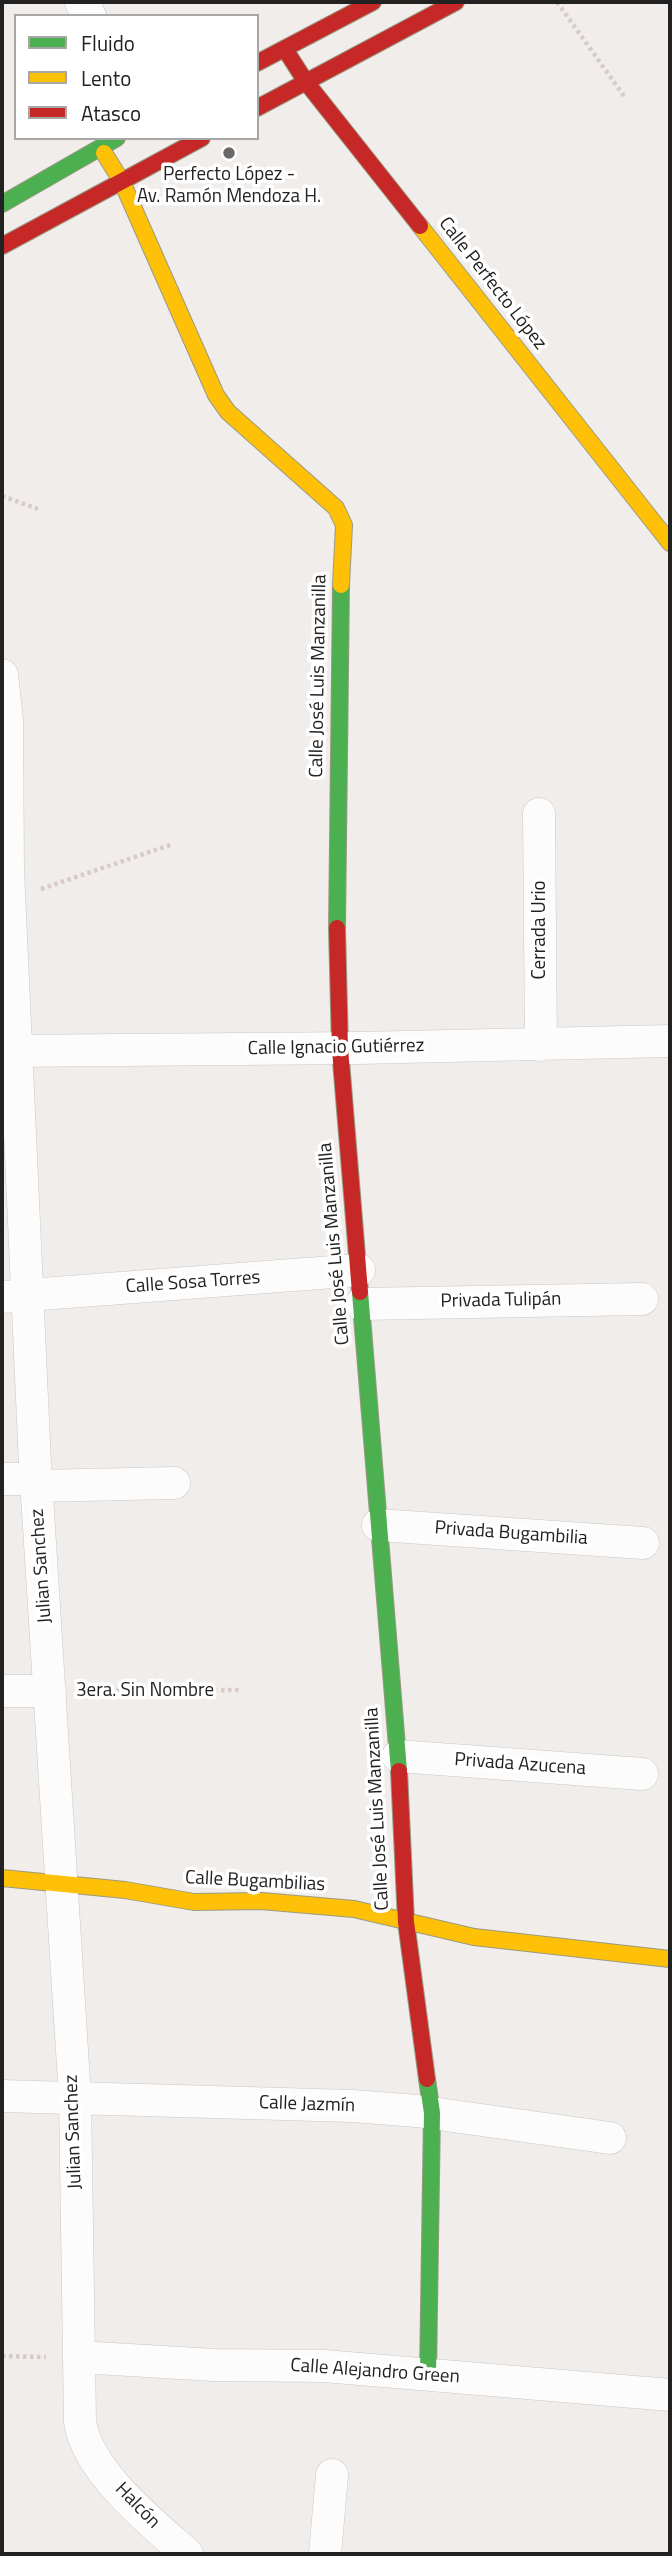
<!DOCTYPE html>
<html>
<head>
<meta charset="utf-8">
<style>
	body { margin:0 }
	#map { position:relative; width:672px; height:2556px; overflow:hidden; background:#f0edea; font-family:"Titillium Web",sans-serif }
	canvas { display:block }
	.frame { position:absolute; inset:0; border:4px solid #222; pointer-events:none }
	.legend { position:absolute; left:14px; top:14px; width:245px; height:126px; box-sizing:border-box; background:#fff; border:2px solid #a7a7a7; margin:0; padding:9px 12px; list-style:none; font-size:21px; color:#222 }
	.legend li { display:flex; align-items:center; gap:14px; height:35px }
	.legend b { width:35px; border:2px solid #a7a7a7 }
</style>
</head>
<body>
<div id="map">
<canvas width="672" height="2556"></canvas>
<div class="frame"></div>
<ul class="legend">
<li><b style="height:9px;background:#4caf50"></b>Fluido</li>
<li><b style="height:9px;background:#ffc107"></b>Lento</li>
<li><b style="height:9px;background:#c62828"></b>Atasco</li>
</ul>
</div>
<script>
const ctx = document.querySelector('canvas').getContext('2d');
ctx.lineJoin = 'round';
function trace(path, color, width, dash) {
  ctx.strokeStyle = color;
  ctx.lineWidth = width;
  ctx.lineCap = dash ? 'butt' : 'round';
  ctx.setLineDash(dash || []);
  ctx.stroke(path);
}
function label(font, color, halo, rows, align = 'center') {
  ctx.font = font + ' "Titillium Web",sans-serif';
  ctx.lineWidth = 7;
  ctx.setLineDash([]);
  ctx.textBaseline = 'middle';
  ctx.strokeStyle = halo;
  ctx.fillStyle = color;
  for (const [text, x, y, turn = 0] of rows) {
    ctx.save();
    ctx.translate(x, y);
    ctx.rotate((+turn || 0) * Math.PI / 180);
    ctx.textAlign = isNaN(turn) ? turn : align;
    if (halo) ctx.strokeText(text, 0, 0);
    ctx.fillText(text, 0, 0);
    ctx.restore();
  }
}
const street = new Path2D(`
	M81,2L90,16
	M2,675L7,720L8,870L35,1464L75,2098L80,2421C86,2470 151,2522 187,2554
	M539,814L541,1045
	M2,1051L359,1048L670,1041
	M2,1297L359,1270
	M361,1304L642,1299
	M2,1479H36
	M36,1486L174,1483
	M378,1525L643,1543
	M2,1691H50
	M398,1756L642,1774
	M2,2096L353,2106L417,2111L610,2138
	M79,2357L214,2365L324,2366L670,2395
	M325,2554L332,2475`);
const fast = new Path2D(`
	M2,204L117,138
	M337,928L341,585
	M360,1292L399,1771
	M427,2079L432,2113L428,2374`);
const slow = new Path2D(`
	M104,153L122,182L216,395L228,412L336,508L344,525L341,585
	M420,226L670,543
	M2,1878L125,1890L194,1902L261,1901L354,1909L474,1937L670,1959`);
const jam = new Path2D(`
	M288,54L306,82L420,226
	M257,63L373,2
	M257,108L456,2
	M2,246L202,138
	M337,928L340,1049L360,1292
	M399,1771L406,1922L427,2079`);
trace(street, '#c9c8c6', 33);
trace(fast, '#999a82', 18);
trace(slow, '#999a82', 18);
trace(jam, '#999a82', 18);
trace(new Path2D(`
	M557,2L624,96
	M2,496L38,509
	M41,889L173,844
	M81,1691L241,1690
	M2,2356L46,2357`), '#d8cac9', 4.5, [3.5, 3.5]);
trace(street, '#fdfcfc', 32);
trace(fast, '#4caf50', 16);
trace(slow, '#ffc107', 16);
trace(jam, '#c62828', 16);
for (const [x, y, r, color] of [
	[229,153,7,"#6a6968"]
]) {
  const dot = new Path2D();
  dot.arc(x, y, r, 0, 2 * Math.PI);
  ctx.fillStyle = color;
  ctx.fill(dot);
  trace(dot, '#fff', 2.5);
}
label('19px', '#222', '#fff', [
	["Perfecto López -",229,175],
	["Av. Ramón Mendoza H.",229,197]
]);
label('19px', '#222', '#fff', [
	["Calle Perfecto López",492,284,52],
	["Calle José Luis Manzanilla",319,676,-89],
	["Cerrada Urio",540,930,-90],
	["Calle Ignacio Gutiérrez",336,1048,-1],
	["Calle José Luis Manzanilla",335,1244,-95],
	["Calle Sosa Torres",193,1283,-4],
	["Privada Tulipán",501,1301,-1],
	["Privada Bugambilia",511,1534,4],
	["Julian Sanchez",42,1566,-94],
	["3era. Sin Nombre",145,1691],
	["Privada Azucena",520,1765,4],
	["Calle José Luis Manzanilla",378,1809,-93],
	["Calle Bugambilias",255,1882,3],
	["Calle Jazmín",307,2105,2],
	["Julian Sanchez",74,2132,-92],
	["Calle Alejandro Green",375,2372,4],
	["Halcón",137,2506,46]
]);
</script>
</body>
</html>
